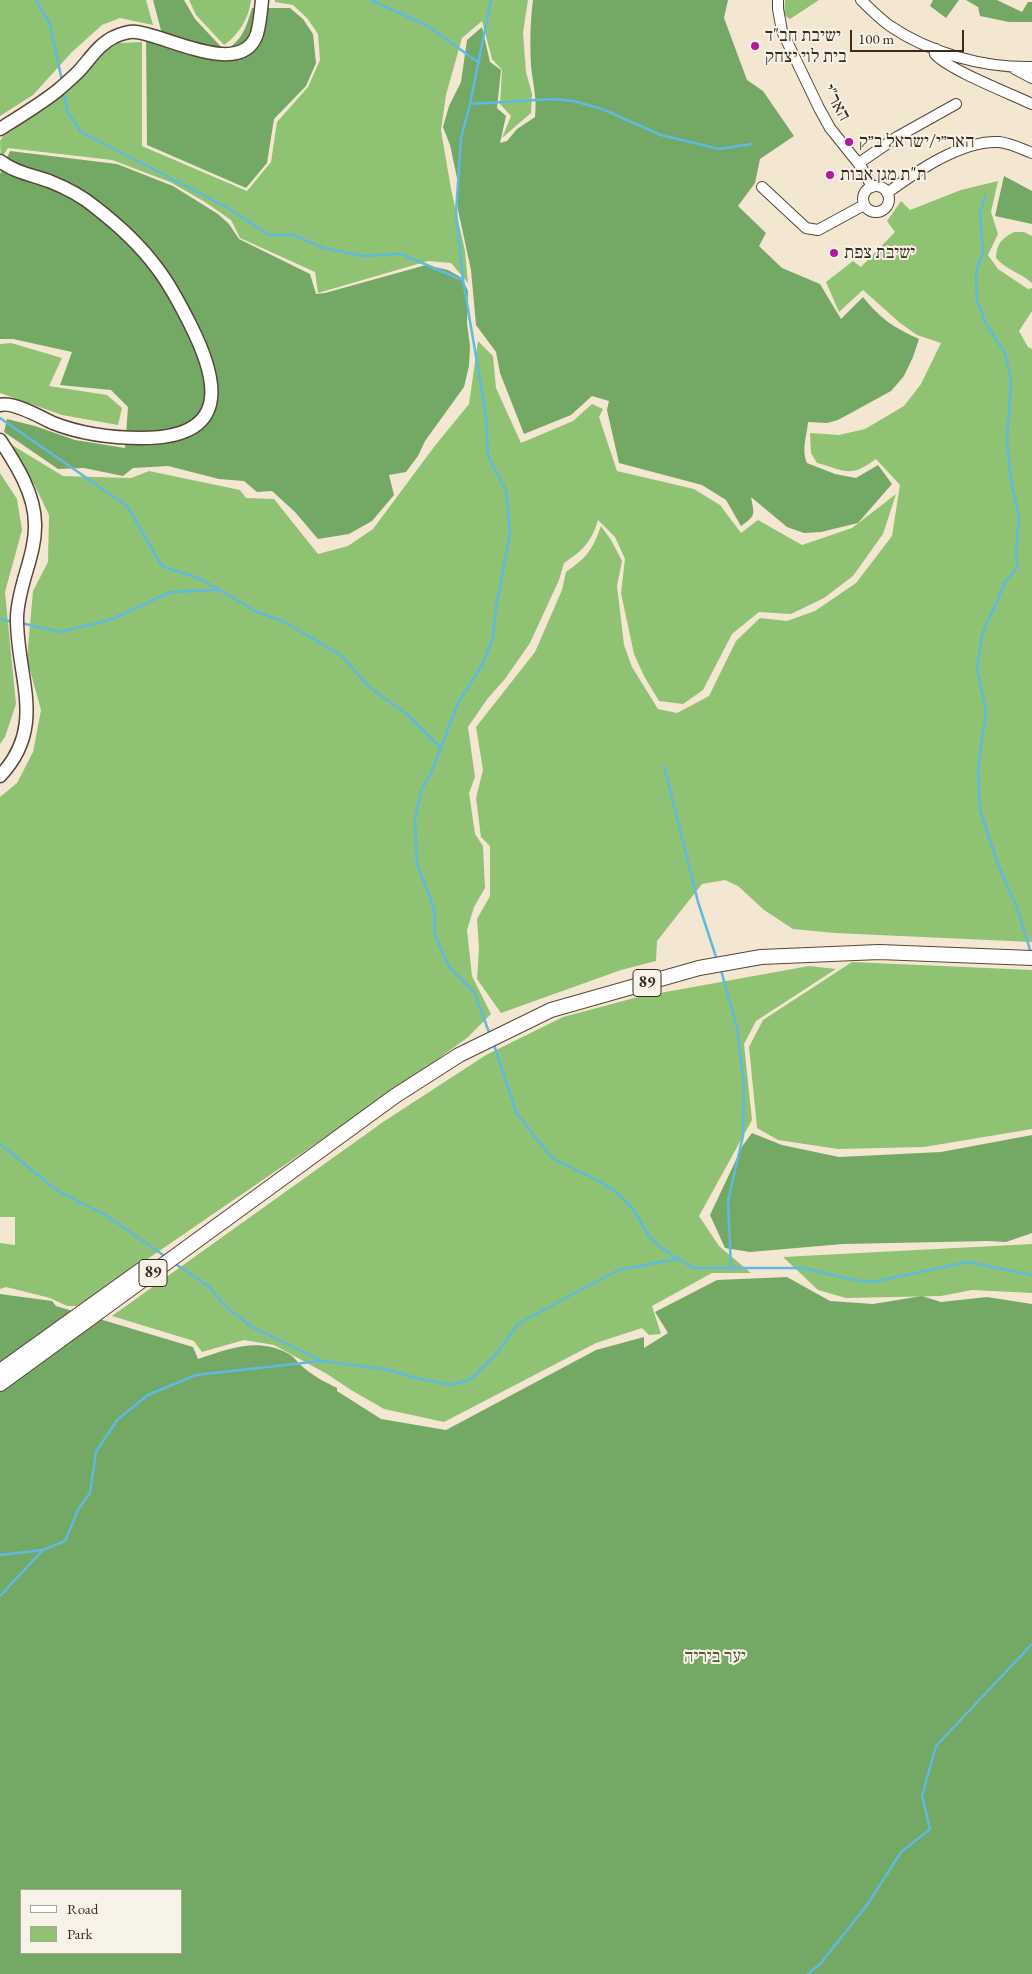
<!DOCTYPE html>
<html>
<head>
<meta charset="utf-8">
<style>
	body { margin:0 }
	#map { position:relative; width:1032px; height:1974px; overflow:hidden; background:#f4e7d1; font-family:"EB Garamond",serif }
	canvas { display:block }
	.legend { position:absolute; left:20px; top:1889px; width:162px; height:65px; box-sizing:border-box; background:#f7f3e8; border:1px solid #aca397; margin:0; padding:6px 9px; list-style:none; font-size:15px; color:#3b2a1e }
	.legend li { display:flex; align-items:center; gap:10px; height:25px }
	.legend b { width:25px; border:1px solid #aca397 }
	.scale { position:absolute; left:850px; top:30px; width:114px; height:22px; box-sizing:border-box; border:2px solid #3b2a1e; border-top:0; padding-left:6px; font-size:15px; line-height:18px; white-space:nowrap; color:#3b2a1e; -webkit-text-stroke:4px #f7f3e8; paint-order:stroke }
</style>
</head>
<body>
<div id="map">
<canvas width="1032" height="1974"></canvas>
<ul class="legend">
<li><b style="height:6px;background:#fff"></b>Road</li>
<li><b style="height:14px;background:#90c273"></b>Park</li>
</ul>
<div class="scale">100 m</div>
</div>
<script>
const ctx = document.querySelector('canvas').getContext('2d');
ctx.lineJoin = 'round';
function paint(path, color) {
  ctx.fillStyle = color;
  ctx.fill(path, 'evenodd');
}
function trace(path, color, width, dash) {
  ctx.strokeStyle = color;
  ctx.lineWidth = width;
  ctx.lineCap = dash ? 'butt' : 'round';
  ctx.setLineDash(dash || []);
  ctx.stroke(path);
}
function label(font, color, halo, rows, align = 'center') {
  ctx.font = font + ' "EB Garamond","Frank Ruhl Libre",serif';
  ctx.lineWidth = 4;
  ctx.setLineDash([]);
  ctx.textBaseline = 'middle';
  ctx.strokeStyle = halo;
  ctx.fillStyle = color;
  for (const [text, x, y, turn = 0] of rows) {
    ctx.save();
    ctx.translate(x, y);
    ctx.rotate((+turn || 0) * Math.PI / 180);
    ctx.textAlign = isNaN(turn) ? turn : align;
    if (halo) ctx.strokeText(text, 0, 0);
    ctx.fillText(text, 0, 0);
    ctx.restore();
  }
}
paint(new Path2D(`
	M0,0H146L153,25L120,18L102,25L72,52L33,95L0,116Z
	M189,0H251C249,18 239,35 224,45L196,15Z
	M275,0H528L523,33L526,72L532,94L531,113L502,138L511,116L500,104L502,70L492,59L482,21L462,38L446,95L441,130L451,189L465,251L468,283L451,263L428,261L318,293L315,272L240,238L231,220L205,202L170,182L112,160L8,148L1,159L0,141L3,136L55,100L101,53L119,43L142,42V146L247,191L271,162L277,122L308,87L320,60L318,34L307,18L293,5L275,2Z
	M785,0H819L790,19L784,15Z
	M998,181L991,212L998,234L988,255L998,269L1028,289L1032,288V311L1019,331L1028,347L1032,349V942L835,933L793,929L764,910L738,886L725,880L702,884L657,941L656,961L621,970L501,1013L477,979L479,949L477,919L490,896V846L481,837L476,798L483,770L476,727L535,652L562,590L566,572C587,557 592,551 601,526L611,540L622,561L617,586L624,645L632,667L658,709L677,713L709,696L736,641L760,618L787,621L815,611L856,583L892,536L900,485L876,459C850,478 847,471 817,463L811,453L810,433L839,435L865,429L904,406L921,384L941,343L917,335L900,323L863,290L839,312L826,282L853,261L861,267L895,232L887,221L901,201L910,210L961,190Z
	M1014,232H1024L1032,236V283C1021,273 1006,270 996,258C996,244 1002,238 1014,232Z
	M478,341L493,356L496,388L521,443L573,421L592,404L603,409L599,417L617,471L694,489L720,505L741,533L758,520L802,545L852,528L896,494L883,534L853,576L824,598L791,614L759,612L732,634L703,690L683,704L659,701L644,676L634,654L621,593L625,559L615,537L598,520C591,543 583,550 564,563L559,580L530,643L505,679L488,698L468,727L475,777L469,793L475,834L483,846L485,888L474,907L467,930L472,976L491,1014L467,1038L407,1081L79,1306H67L50,1298L6,1287L0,1289V1243L15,1245V1217H0V797L17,783L33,752L41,710L27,659L33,591L48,562L49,515L35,486L7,442L63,476L131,478L149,471L240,490L246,498L274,499L318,554L348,546L373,529L434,447L469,404Z
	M11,343L62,358L49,386L107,395L122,408L118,425L62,415L0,393V344Z
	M0,473L17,499L22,530L5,592L16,704L5,737L0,744Z
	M852,962L1032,970V1129L924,1147L838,1149L778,1140L757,1128L749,1047L763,1020Z
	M809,966L836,969L756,1021L744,1044L752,1120L699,1216L719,1246L751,1273H712L652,1306L661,1334L649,1335L642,1328L596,1343L444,1422L384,1409L351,1390L327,1374L274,1345L244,1340L202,1352L194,1341L112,1316L383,1122L486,1055L563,1017L638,997Z
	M1032,1244V1293L972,1290L941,1296L846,1298L818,1290L783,1257Z`), '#90c273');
paint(new Path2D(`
	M153,0H184L195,19L225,51C243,39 246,28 252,8H290L303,19L313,34L316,63L306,86L274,119L267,163L246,188L147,145L146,33L163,38Z
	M533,0H728L724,18L747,80L763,91L794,136L760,159L755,183L738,206L766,233L759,246L782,268L820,284L841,319L863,297C882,320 893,327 919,339L913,357L904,376L891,391L838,420L827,423L808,422C807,435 801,450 807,463L835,474L856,478L878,465L892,484L858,523L821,532L804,533L787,527L751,497C754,514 757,515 741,526L726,500L702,485L619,463L607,410L609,401L592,396L571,415L524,434L500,373L496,352L476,325L471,270L458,210L457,178L450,145L443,127L449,106L461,82L467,40L482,27L490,62L501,70L497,108L506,116L500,143L507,141L517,129L535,117C537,97 533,85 531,66C530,43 530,23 533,0Z
	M933,0H959L946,18L930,6Z
	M966,0H997L1022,12L1028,2H1032V22H1009L980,16L978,7Z
	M10,151L117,164L173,186L218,214L229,224L239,239L310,274L316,294L325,293L426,265L448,270L462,278L468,291L467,323L470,346L469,366L464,387L425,441L418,456L406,472L389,475L394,495L372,521L349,534L318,539L295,512L272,491L257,492L244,481L219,479L168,466L133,468L123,476L84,468L58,469L4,432L7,419L35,426L75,440L125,448L128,407L111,390L60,385L72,352L13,339H0V174Z
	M1004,176L1032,191V224L995,216Z
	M752,1133L782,1145L839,1157L941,1152L1032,1135V1233L1006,1242L988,1241L843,1244L750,1252L725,1248L710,1215L743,1145Z
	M787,1277L830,1301L873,1304L922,1296L941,1302L987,1297L1032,1304V1974H0V1294L52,1301L56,1306L193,1347L198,1359C228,1349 257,1337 287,1353C294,1356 299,1364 304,1368C315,1377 325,1382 337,1388V1391L381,1419L446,1430L596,1350L644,1337V1348L668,1333L655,1312L717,1280ZM21,1890H181V1953H21Z`), '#74a865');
trace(new Path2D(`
	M36,0L50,24L62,81
	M371,0L428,26L479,63
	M64,92L67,111L81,132L230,209L269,235H293L324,248L363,256L401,254L462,280
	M470,104L553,99L574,101L602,109L661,135L719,149L752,144
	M985,196L980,213L983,252L976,272L977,301L986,324L1005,353L1011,381L1007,440L1011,481L1019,517L1016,550L1017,568L1005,582L982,635L977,669L986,711L978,770L980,810L999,867L1016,905L1031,953
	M0,418L127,506L162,566L201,579L255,611L284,622L329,648L343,657L368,686L409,716L440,747
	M0,619L13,622
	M21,623L60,632L110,620L171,592L219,590
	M664,766L698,902L717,960
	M721,970L737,1028L744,1085L743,1136L728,1201L731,1268
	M490,1035L474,992L450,968L435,936L434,908L417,864L415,820L421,791L431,773L458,703L483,664L493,637L496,607L510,533L506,490L488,456L486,415L463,280L456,213L461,138L470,104L491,0
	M493,1042L517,1114L552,1158L597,1180L614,1190L633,1209L651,1239L670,1254L693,1268H803L854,1280L873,1282L968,1262L1032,1275
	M0,1144L56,1190L107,1216L166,1257
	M174,1263L208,1286L227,1308L252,1327L320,1360
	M0,1555L43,1550
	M0,1596L43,1550L65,1541L79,1508L90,1493L96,1452L117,1420L148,1395L196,1375L321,1361L384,1369L420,1379L452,1385L471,1379L497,1353L518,1324L618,1270L677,1259
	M808,1974L820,1964L867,1905L901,1852L930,1829L922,1796L936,1746L1032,1644`), '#60b9de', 2.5);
const minor = new Path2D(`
	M778,0V9L782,31L819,108L830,128L862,168L872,187
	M861,0C870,9 879,18 890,26C930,53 983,68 1032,67
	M936,49L935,54C947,69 1011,94 1032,104
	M1015,69L1032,78
	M859,163L897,137L956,104
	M863 199a13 13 0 1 1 26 0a13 13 0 1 1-26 0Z
	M762,187L806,228L818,230L864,205
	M887,193C916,172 961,140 999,142C1010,143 1022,149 1032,153`);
const major = new Path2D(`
	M0,129C19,117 39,105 57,91C64,85 72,78 79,71C90,59 99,44 114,37C120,34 130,31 136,32C166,35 242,79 257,34C260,23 261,11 262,0
	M0,161C14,172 32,175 49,181C64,187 82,196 95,207C117,224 140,245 157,268C170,285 180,304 190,324C220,383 230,438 142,438C113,438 81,434 53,423C40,417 13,401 0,405
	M0,440C16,464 35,494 35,524C36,555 18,585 17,617C16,676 48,726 0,776`);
const highway = new Path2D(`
	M0,1371L141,1270
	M0,1384L395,1096L459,1055L551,1010L699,968L761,957L879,952L1032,958`);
trace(minor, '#574639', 12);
trace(major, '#574639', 15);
trace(highway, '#574639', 16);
trace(minor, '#fff', 10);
trace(major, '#fff', 12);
trace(highway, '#fff', 14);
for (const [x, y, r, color] of [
	[755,46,5,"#b5179e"],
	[849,142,5,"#b5179e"],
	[830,175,5,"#b5179e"],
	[834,253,5,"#b5179e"]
]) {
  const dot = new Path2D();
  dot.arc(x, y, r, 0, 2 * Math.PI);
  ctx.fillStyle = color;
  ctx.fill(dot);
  trace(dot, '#f7f3e8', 2);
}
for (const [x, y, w] of [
	[647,983,28],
	[153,1273,28]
]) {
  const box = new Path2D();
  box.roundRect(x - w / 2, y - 13.5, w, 27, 4);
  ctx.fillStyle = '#f7f3e8';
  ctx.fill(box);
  trace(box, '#3b2a1e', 1);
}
label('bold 16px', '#3b2a1e', null, [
	["89",647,983],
	["89",153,1273]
]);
label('18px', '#3b2a1e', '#f7f3e8', [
	["ישיבת חב\"ד",765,36],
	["בית לוי יצחק",765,57],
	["האר״י/ישראל ב״ק",859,142],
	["ת\"ת מגן אבות",840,175],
	["ישיבת צפת",844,253]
], 'left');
label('18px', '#3b2a1e', '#f7f3e8', [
	["האר\"י",836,103,61]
]);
label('18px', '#545838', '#f7f3e8', [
	["יער ביריה",715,1657]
]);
</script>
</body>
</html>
